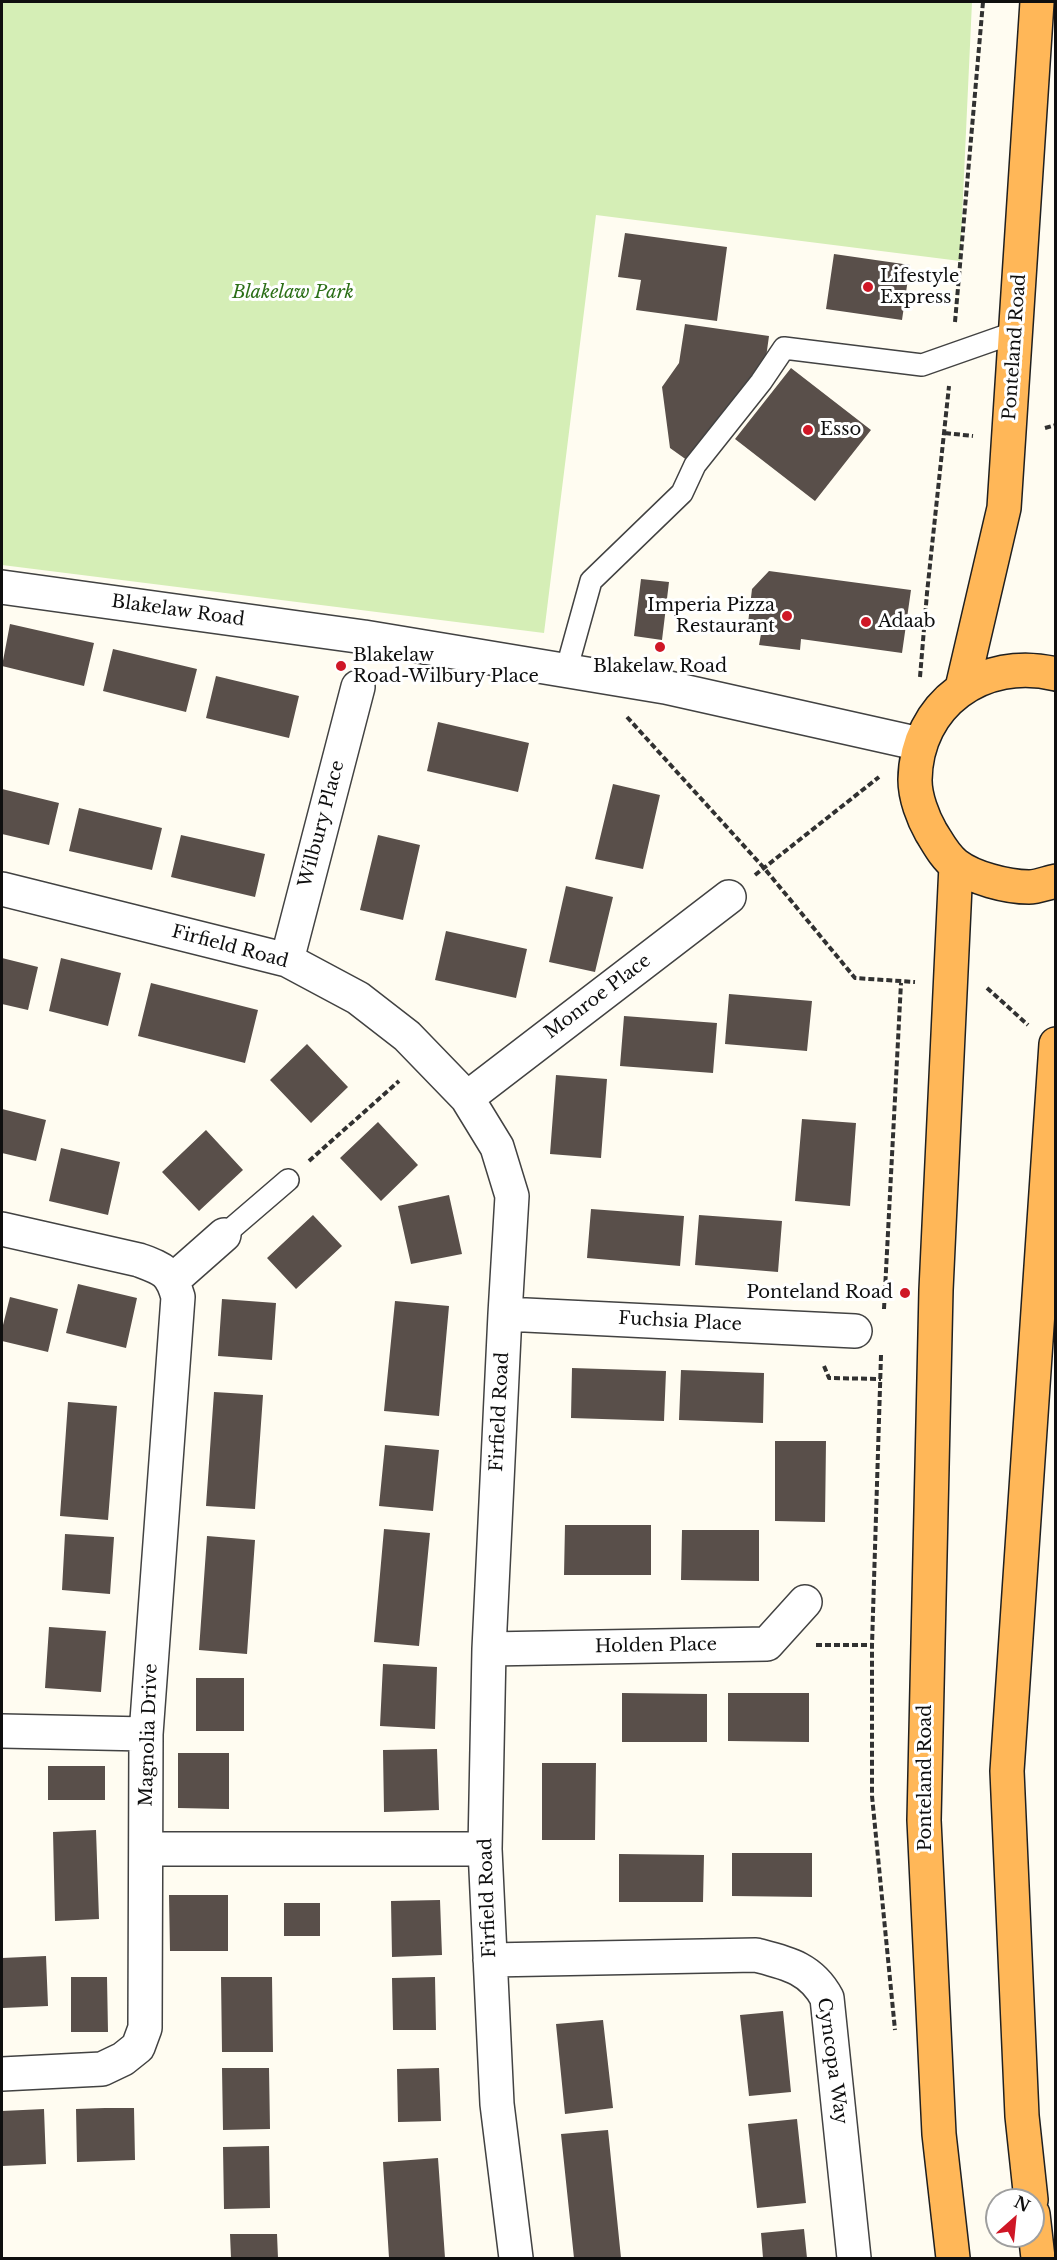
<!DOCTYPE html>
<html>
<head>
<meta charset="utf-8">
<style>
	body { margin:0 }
	#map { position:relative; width:1057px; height:2260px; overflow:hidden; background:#fffcf1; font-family:"Libre Baskerville",serif }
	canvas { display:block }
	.frame { position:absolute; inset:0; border:3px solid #0f0f0f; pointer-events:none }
	.north { position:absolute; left:985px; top:2188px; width:60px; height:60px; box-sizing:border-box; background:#fff; border:2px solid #9f9f9f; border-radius:50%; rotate:27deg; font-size:16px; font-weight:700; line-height:24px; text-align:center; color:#0f0f0f }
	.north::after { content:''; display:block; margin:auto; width:21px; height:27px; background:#cf1726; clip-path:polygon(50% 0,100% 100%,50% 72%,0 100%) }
</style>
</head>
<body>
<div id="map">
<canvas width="1057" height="2260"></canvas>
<div class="frame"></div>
<div class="north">N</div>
</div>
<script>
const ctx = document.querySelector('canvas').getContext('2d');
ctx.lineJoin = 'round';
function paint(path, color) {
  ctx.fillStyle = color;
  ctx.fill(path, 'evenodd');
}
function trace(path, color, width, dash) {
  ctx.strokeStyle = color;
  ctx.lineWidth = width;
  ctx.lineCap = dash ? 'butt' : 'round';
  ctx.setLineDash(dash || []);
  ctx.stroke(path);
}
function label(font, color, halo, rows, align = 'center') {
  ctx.font = font + ' "Libre Baskerville",serif';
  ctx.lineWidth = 6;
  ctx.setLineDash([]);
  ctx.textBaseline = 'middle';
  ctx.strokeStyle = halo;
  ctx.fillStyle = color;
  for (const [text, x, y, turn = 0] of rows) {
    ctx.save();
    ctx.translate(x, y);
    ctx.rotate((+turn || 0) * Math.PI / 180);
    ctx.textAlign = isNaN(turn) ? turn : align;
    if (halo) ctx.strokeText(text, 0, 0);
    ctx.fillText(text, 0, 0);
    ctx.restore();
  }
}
paint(new Path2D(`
	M2,2H972L960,261L596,215L544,633L2,565Z`), '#d5eeb6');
paint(new Path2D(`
	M625,233L727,247L717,321L636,310L641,280L618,277Z
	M834,254L910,265L902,320L826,309Z
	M685,324L769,336L764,372L691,463L670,448L662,387L679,363Z
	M791,368L871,430L815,501L735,439Z
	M769,571L911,590L902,653L801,639L800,650L759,645L761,634L747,632L752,589Z
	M641,579L669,582L662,640L634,636Z
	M10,624L94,643L84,686L2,666Z
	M113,649L197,669L186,712L103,691Z
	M216,676L299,696L289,738L206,718Z
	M438,722L529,743L518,792L427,771Z
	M613,784L660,795L643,869L595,859Z
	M2,789L59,803L49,845L2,834Z
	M79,808L162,828L152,870L69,851Z
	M181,835L265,854L255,897L171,877Z
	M378,835L420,845L403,920L360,910Z
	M566,886L613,897L595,972L549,962Z
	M446,931L527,949L516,998L435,980Z
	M2,958L38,967L28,1010L2,1004Z
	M61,958L121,973L108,1026L49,1011Z
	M151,983L258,1010L245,1063L138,1036Z
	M729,994L812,1001L807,1051L725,1044Z
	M624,1016L717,1023L713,1073L620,1066Z
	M307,1044L348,1087L311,1123L270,1080Z
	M556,1075L607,1079L601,1158L550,1154Z
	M2,1109L46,1120L36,1161L2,1153Z
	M802,1119L856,1123L850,1206L795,1201Z
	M378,1122L418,1165L381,1201L340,1158Z
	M206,1130L243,1170L199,1211L162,1172Z
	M61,1148L120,1162L108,1215L49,1201Z
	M449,1195L462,1254L411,1264L398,1206Z
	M591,1209L684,1216L680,1266L587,1258Z
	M313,1215L342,1246L296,1289L267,1258Z
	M699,1215L782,1221L778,1272L695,1265Z
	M78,1284L137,1298L126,1348L66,1333Z
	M10,1297L58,1309L48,1352L2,1341V1329Z
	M222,1299L276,1303L272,1360L218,1356Z
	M395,1301L449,1306L439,1416L384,1411Z
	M572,1368L666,1371L664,1421L571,1418Z
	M681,1370L764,1373L763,1423L679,1420Z
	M214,1392L263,1395L255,1509L206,1506Z
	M68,1402L117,1406L108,1520L60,1516Z
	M775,1441H826L825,1522L775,1521Z
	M385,1445L439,1450L433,1511L379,1506Z
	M565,1525H651V1575H564Z
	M384,1529L430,1533L419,1646L374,1642Z
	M682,1530H759V1581L681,1580Z
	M65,1534L114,1537L110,1594L62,1590Z
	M207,1536L255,1540L247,1654L199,1650Z
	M49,1627L106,1631L101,1692L45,1688Z
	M383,1664L437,1667L435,1729L380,1726Z
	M196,1678H244V1731H196Z
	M622,1693L707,1694V1742H622Z
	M728,1693H809V1742L728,1741Z
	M437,1749L439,1810L384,1812L383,1750Z
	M178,1753H229V1809L178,1808Z
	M542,1763H596L595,1840H542Z
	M48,1766H105V1800H48Z
	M96,1830L99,1919L55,1921L53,1832Z
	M732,1853H812V1897L732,1896Z
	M619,1854L704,1855L703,1902H619Z
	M169,1895H228V1951H170Z
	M440,1900L442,1955L392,1957L391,1901Z
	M284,1903H320V1936H284Z
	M46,1956L48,2006L3,2008L2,1958Z
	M71,1977H107L108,2032H71Z
	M221,1977H272L273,2052H222Z
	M435,1977L436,2030H393L392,1978Z
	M783,2011L791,2092L749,2096L740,2015Z
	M603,2020L613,2108L565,2114L556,2024Z
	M222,2068H269L270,2129L223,2130Z
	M439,2068L441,2121L398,2122L397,2069Z
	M105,2108H134L135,2160L77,2162L76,2109Z
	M44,2109L46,2164L2,2166V2111Z
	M797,2119L806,2203L757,2208L748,2124Z
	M608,2130L621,2258H574L561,2134Z
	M269,2146L270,2208L224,2209L223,2147Z
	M438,2158L445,2258H389L383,2162Z
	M804,2229L807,2258H763L761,2233Z
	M230,2234H277L278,2258H231Z`), '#594f4a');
const service = new Path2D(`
	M566,671L591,581L682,493L695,465L761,382L784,348L922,365L1016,332
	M224,1235L288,1180`);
const minor = new Path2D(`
	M2,889L287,960L358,998L407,1036L467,1098L497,1147L512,1196L505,1314L489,1649L485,1849L497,2104L516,2258
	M287,960L358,687
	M467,1098L729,897
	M2,1229L139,1260C163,1269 171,1271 178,1297L146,1734L145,2028L138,2047L123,2059L102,2069L2,2074
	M173,1280L224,1235
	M505,1314L855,1331
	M489,1649L767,1644L805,1602
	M2,1731L146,1734
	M147,1849H485
	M490,1960L756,1955C787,1963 811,1968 827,1998L854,2258`);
const tertiary = new Path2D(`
	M2,587L364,637L665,687L920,744`);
const trunk = new Path2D(`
	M1056,674C983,656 916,704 915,780C915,797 923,818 931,832C938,843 945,857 956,865C973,878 1007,887 1029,887C1037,887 1047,883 1056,881
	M962,688L1004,508L1037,2
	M1031,2200L1022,2116L1007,1771L1056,1044
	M1033,2214L1038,2258
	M953,2258L939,2134L924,1820L936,1290L956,865`);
trace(service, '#424242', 24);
trace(minor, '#424242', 36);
trace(tertiary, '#424242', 36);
trace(trunk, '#202020', 36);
trace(new Path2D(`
	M955,322L983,2
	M1045,428L1056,425
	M945,433L973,436
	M920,677L927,593L949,386
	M627,717L764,868L855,978L915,982
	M755,875L879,777
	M987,988L1028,1025
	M309,1161L399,1081
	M884,1309L901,983
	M881,1355L872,1645V1796L895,2030
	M824,1366L829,1378L881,1379
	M816,1645H872`), '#313131', 4, [6, 3]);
trace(service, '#fff', 21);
trace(minor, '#fff', 33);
trace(tertiary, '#fff', 33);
trace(trunk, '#ffb758', 33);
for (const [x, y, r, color] of [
	[868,287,6,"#cf1726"],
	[808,430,6,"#cf1726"],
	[787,616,6,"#cf1726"],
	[866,622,6,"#cf1726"],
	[660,647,6,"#cf1726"],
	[341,666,6,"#cf1726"],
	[905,1293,6,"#cf1726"]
]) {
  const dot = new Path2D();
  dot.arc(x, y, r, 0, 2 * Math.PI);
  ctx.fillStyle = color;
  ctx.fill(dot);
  trace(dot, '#fff', 2);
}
label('18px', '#0f0f0f', '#fff', [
	["Lifestyle",880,277],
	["Express",880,298],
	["Esso",820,430],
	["Imperia Pizza",775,606,"right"],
	["Restaurant",775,627,"right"],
	["Adaab",878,622],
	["Blakelaw",353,656],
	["Road-Wilbury Place",353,677],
	["Blakelaw Road",660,667,"center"],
	["Ponteland Road",893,1293,"right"]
], 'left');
label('italic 18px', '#2c6f18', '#fff', [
	["Blakelaw Park",293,293]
]);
label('18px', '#0f0f0f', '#fff', [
	["Ponteland Road",1015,347,-86],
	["Blakelaw Road",178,611,8],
	["Wilbury Place",322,824,-75],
	["Firfield Road",230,947,15],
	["Monroe Place",598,997,-37],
	["Fuchsia Place",680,1322,3],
	["Firfield Road",500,1412,-87],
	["Holden Place",656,1646,-1],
	["Magnolia Drive",149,1735,-88],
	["Ponteland Road",926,1778,-90],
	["Firfield Road",488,1898,-92],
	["Cyncopa Way",832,2061,82]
]);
</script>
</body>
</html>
